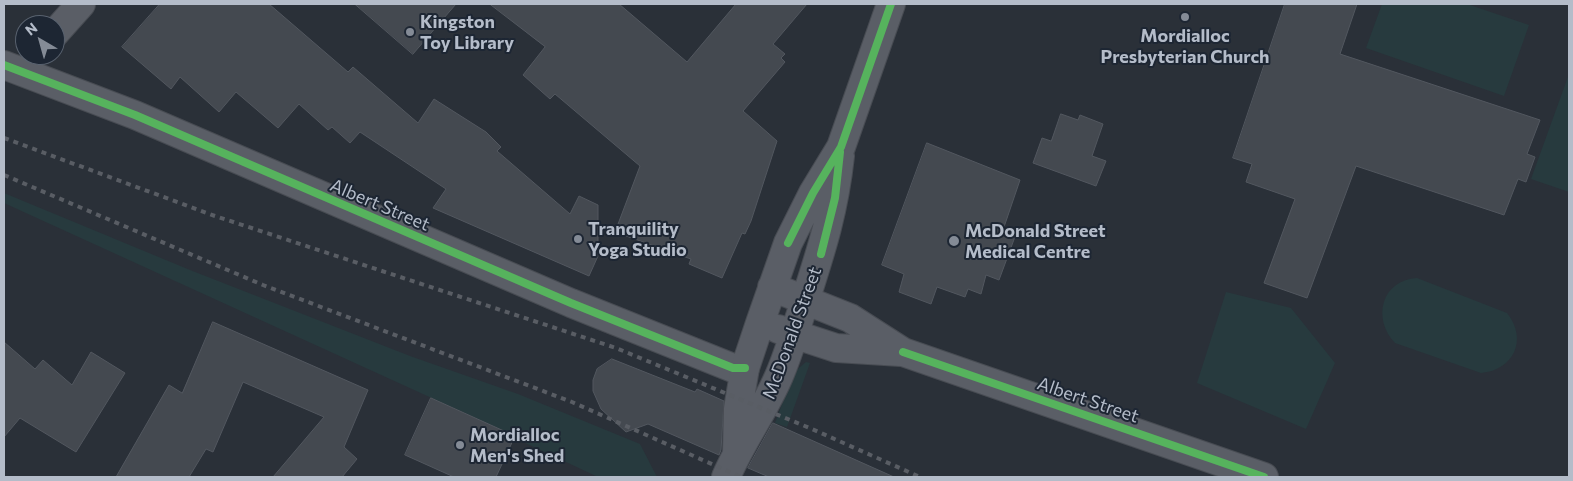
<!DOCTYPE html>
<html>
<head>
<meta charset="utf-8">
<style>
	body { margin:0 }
	#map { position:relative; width:1573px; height:481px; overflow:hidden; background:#2a3038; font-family:Commissioner,sans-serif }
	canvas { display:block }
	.frame { position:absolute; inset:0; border:5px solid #b4bcc9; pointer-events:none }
	.north { position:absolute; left:15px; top:15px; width:50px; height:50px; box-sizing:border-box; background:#1d2633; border:1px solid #59626f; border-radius:50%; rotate:322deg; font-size:14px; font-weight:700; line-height:20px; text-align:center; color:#b4bcc9 }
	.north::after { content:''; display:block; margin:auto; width:18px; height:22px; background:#848b96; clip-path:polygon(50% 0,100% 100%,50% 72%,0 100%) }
</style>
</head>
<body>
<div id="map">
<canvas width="1573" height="481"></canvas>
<div class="frame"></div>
<div class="north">N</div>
</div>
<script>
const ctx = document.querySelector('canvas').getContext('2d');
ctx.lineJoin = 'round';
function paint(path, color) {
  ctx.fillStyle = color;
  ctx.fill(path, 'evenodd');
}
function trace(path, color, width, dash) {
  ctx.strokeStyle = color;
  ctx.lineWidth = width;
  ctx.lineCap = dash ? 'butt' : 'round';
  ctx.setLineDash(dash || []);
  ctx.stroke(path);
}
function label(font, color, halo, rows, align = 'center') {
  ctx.font = font + ' Commissioner,sans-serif';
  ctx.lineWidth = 4;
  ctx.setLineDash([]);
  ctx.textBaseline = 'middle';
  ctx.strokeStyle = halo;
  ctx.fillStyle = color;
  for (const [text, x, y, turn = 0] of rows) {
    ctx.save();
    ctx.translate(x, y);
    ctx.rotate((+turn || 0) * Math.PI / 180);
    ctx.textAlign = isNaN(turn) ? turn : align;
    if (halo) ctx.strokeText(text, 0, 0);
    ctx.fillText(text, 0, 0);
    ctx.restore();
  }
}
paint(new Path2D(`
	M1382,4H1467L1529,25L1504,96L1366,48Z
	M1569,74V192L1531,179Z
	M4,193L190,270L410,356L518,394L640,444L657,477H598L519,440L515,436L4,203Z
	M1417,278L1507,313C1528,339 1514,370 1481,373L1395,343C1372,319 1381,280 1417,278Z
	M1226,292L1291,308L1335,363L1306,429L1197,383Z
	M806,362L810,363L787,427L775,423L794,372Z`), '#273a3e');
const building = new Path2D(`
	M160,4H269L348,72L353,67L418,123L434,99L486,132L501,147L497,151L570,214L579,196L598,205V256L589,276L433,208L446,189L360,132L350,143L332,127L328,130L299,104L278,128L236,92L219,112L180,77L171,89L122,47Z
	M355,4H456L413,54Z
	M490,4H619L687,62L736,4H807L773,44L785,54L781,58L785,62L743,111L777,141L751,221L745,234L742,233L722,278L689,264L691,259L615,232L640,166L555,94L550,99L523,75L545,47Z
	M1285,4H1357L1340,54L1540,120L1527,154L1535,157L1526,182L1518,179L1504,215L1356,166L1307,298L1264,283L1295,199L1246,182L1252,164L1233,158Z
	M1061,114L1078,120L1080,115L1103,124L1092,156L1106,161L1096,186L1033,163L1042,138L1051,141Z
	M927,143L1020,180L1003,230L1016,234L999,280L986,275L981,294L968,289L965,297L937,287L931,304L899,292L904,274L882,265Z
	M213,322L368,390L344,447L357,459L342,477H273L324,417L243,382L213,452L206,449L189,477H116L169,385L182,393Z
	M4,342L35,369L43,360L72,385L91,352L125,373L76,452L20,418L4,437Z
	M612,359L695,392L697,389L724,401L721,450L719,455L648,424L626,432L601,409L593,391V380L597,369Z
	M431,398L515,436L496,477H454L405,455Z
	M773,423L894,477H769L748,468Z`);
paint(building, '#444950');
trace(building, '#52575f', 1);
const minor = new Path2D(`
	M55,33L81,4
	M4,65L135,115L571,303L733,368H745`);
const tertiary = new Path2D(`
	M772,287L850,318L903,352L1264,477
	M778,329L836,348L901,352
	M737,452L738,409L745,368L760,323L788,243L813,193L841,147L891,4
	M726,477C741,442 764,411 779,376C789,353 796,328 804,304C821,251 834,212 840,156`);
trace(minor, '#484c53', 30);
trace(tertiary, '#484c53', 30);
trace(minor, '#5a5e66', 28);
trace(tertiary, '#5a5e66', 28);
trace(new Path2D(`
	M4,138L215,216L616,348L812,429L920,477
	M4,175L263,285L572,402L741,477`), '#595d64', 4, [5, 5]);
trace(new Path2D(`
	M4,65L135,115L571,303L733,368H745
	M788,243L813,193L841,147L891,4
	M821,254L835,198L840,152
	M903,352L1264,477`), '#56b35d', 8);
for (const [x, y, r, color] of [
	[1185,17,5,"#848b96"],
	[410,32,5,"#848b96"],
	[578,239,5,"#848b96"],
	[954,241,6,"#848b96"],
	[460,445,5,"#848b96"]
]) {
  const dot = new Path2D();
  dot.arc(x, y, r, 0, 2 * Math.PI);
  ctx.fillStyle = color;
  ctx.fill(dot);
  trace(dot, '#1d2633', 2);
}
label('bold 18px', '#b4bcc9', '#1d2633', [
	["Kingston",420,22],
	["Toy Library",420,43],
	["Mordialloc",1185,36,"center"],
	["Presbyterian Church",1185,57,"center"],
	["Tranquility",588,229],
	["Yoga Studio",588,250],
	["McDonald Street",965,231],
	["Medical Centre",965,252],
	["Mordialloc",470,435],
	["Men's Shed",470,456]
], 'left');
label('18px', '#b4bcc9', '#1d2633', [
	["Albert Street",380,205,23],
	["McDonald Street",792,333,-70],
	["Albert Street",1088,400,19]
]);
</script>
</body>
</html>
